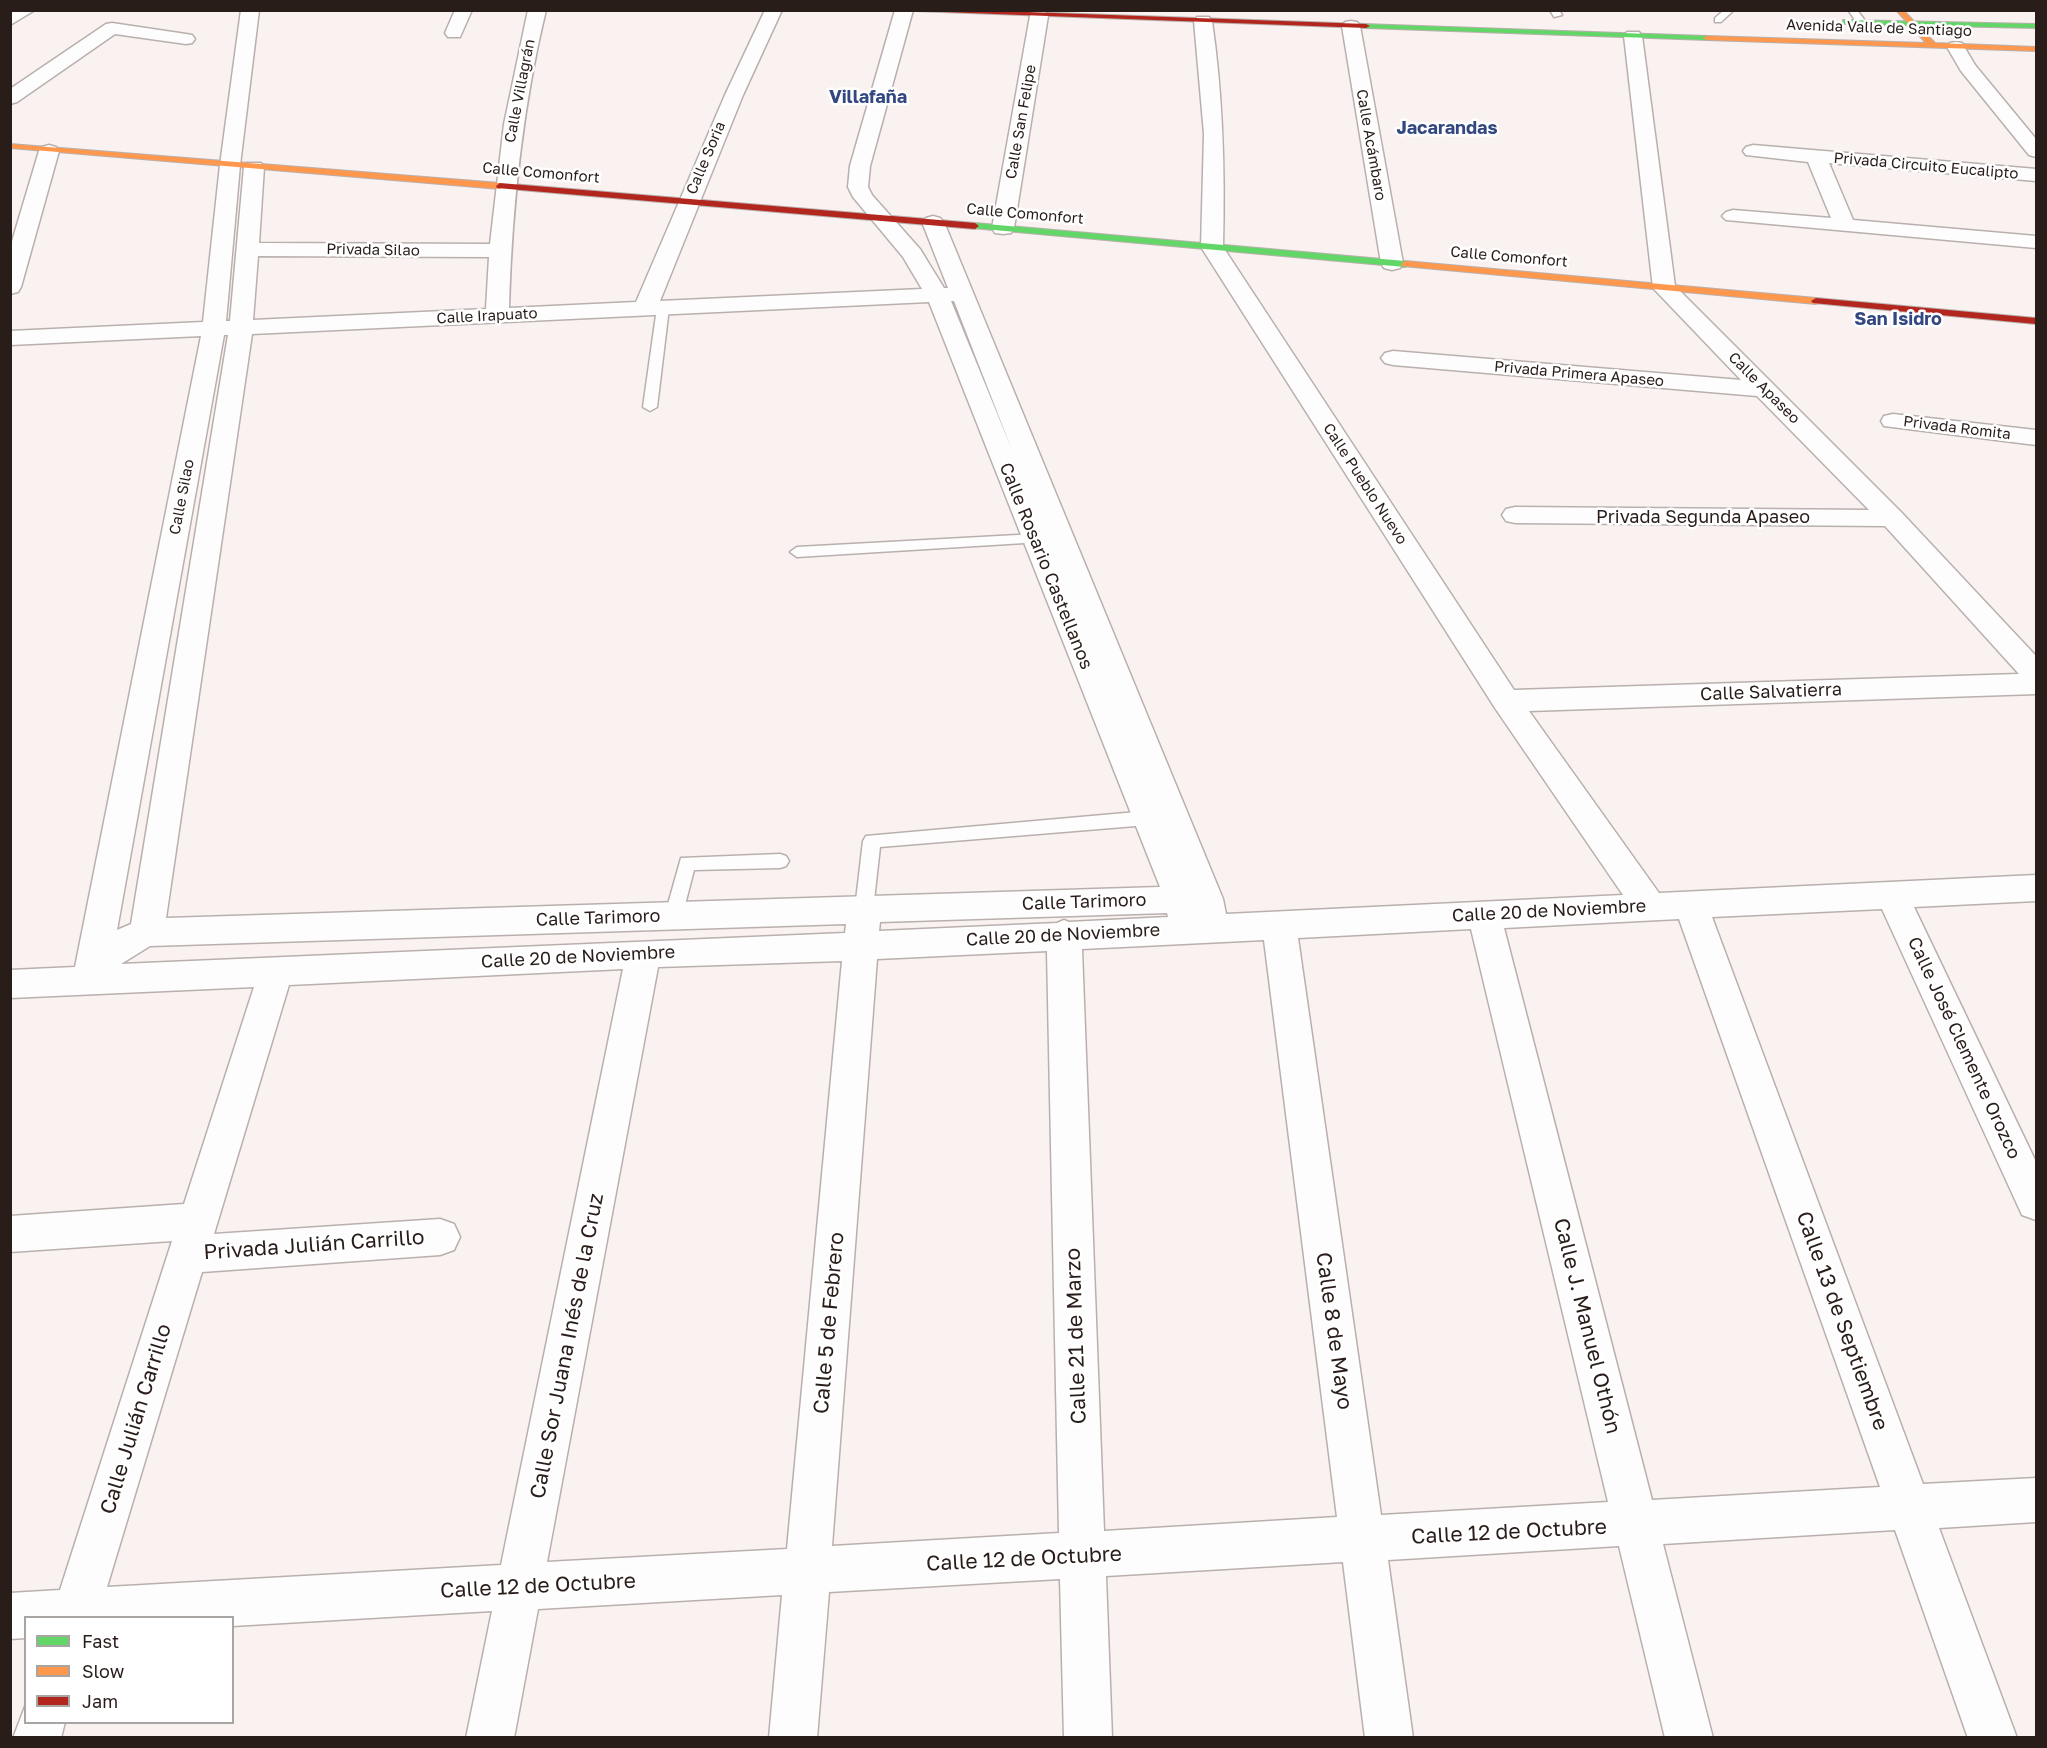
<!DOCTYPE html>
<html>
<head>
<meta charset="utf-8">
<style>
	body { margin:0 }
	#map { position:relative; width:2047px; height:1748px; overflow:hidden; background:#f9f2f0; font-family:"Golos Text",sans-serif }
	canvas { display:block }
	.frame { position:absolute; inset:0; border:12px solid #291d1a; pointer-events:none }
	.legend { position:absolute; left:24px; top:1616px; width:210px; height:108px; box-sizing:border-box; background:#fff; border:2px solid #a9a5a3; margin:0; padding:8px 10px; list-style:none; font-size:18px; color:#291d1a }
	.legend li { display:flex; align-items:center; gap:12px; height:30px }
	.legend b { width:30px; border:2px solid #a9a5a3 }
</style>
</head>
<body>
<div id="map">
<canvas width="2047" height="1748"></canvas>
<div class="frame"></div>
<ul class="legend">
<li><b style="height:8px;background:#63d668"></b>Fast</li>
<li><b style="height:8px;background:#ff974d"></b>Slow</li>
<li><b style="height:8px;background:#b3261e"></b>Jam</li>
</ul>
</div>
<script>
const ctx = document.querySelector('canvas').getContext('2d');
ctx.lineJoin = 'round';
function trace(path, color, width, dash) {
  ctx.strokeStyle = color;
  ctx.lineWidth = width;
  ctx.lineCap = dash ? 'butt' : 'round';
  ctx.setLineDash(dash || []);
  ctx.stroke(path);
}
function paint(path, color) {
  ctx.fillStyle = color;
  ctx.fill(path, 'evenodd');
}
function label(font, color, halo, rows, align = 'center') {
  ctx.font = font + ' "Golos Text",sans-serif';
  ctx.lineWidth = 5;
  ctx.setLineDash([]);
  ctx.textBaseline = 'middle';
  ctx.strokeStyle = halo;
  ctx.fillStyle = color;
  for (const [text, x, y, turn = 0] of rows) {
    ctx.save();
    ctx.translate(x, y);
    ctx.rotate((+turn || 0) * Math.PI / 180);
    ctx.textAlign = isNaN(turn) ? turn : align;
    if (halo) ctx.strokeText(text, 0, 0);
    ctx.fillText(text, 0, 0);
    ctx.restore();
  }
}
const lane = new Path2D(`
	M1550,10H1559L1562,15L1554,17Z
	M1724,10H1734L1721,22H1715V18Z
	M1848,10H1857L1866,22L1864,24H1858Z
	M663,304L669,308L657,407L650,411L643,407L657,308Z
	M1036,534L1041,536L1043,539L1041,542L797,557L790,552L797,547Z
	M1148,811L1154,813L1157,818L1154,823L1148,825L880,847L873,909L870,914L864,916L858,914L855,909L863,841L866,836Z
	M780,854L786,856L789,861L786,866L780,868L694,870L681,920L674,922L667,920L665,915L681,858Z`);
const street = new Path2D(`
	M14,10H35L10,25V12Z
	M241,10H259L240,165L226,321H230L244,167L247,163H261L264,167L259,243L490,244L504,124L528,10H546C522,109 512,207 509,308L636,302L725,95L765,10H782L743,95L660,301L922,289L903,257L853,197L848,187L850,166L895,10H913L870,166L868,187L872,195L920,249L944,288H948L922,222L926,218L933,216L940,218L944,222L1223,899L1226,914L1623,895L1495,708L1201,247L1204,134L1194,21L1197,17H1209L1212,21C1223,96 1225,171 1223,247L1514,690L2019,674L1885,526L1515,523L1506,521L1502,515L1506,509L1515,507L1869,510L1757,396L1393,365L1385,363L1381,358L1385,353L1393,351L1741,380L1653,288L1624,36L1627,32H1639L1642,36L1675,286L1901,512L2036,656V694L1529,711L1659,893L2036,875V901L1914,907L2036,1162V1220L2022,1215L1882,909L1712,917L1923,1484L2036,1478V1522L1939,1528L2017,1738H1968L1895,1530L1663,1544L1713,1738H1665L1619,1546L1388,1560L1413,1738H1365L1343,1562L1106,1576L1112,1738H1064L1060,1579L829,1592L817,1738H769L782,1595L538,1609L514,1738H466L492,1611L232,1626V1618H26V1638L10,1639V1593L60,1590L172,1241L10,1252V1216L184,1204L254,987L10,998V970L75,967L201,336L10,345V331L203,322L220,165ZM258,256L489,257L486,309L253,320ZM951,301H954L1012,450ZM929,302L1160,887L166,918L252,334ZM224,335H228L131,924L117,930ZM1167,913L1168,917L1069,922L1064,920L1057,923L879,931L880,922ZM1679,919L1880,1487L1652,1500L1504,928ZM846,924L845,933L121,964L150,946ZM1471,929L1608,1502L1381,1515L1298,938ZM1264,940L1337,1517L1104,1531L1082,949ZM1047,951L1059,1533L832,1546L877,959ZM842,961L787,1549L547,1562L658,967ZM623,969L501,1565L107,1587L202,1272L440,1255L454,1250L460,1237L454,1224L440,1219L214,1234L289,985Z
	M455,10H472L460,37H448L445,33Z
	M1039,11L1045,12L1048,16L1014,228L1011,233L1003,234L995,233L992,228L1030,16L1033,12Z
	M1351,21L1357,22L1360,26L1403,263L1400,268L1392,270L1384,268L1381,263L1342,26L1345,22Z
	M112,23L186,34L192,35L195,39L192,43L186,44L115,34L17,102L10,104V89L106,24Z
	M1956,42L1962,43L1975,65L2036,139V157L2029,155L1961,71L1947,47L1950,43Z
	M49,145L56,147L59,151L21,287L18,292L10,294V248L39,151L42,147Z
	M1753,145L2036,169V181L1829,163L1853,220L2036,236V248L1726,220L1722,216L1726,212L1733,210L1831,218L1808,162L1746,155L1743,151L1746,147Z
	M1893,414L2036,430V445L1884,426L1881,421L1884,416Z
	M26,1704V1722H65L61,1738H13Z`);
const fast = new Path2D(`
	M1846,20L2036,24V28L1843,24V20Z
	M1363,24L1707,36L1711,38L1707,40L1366,28H1363Z
	M975,223L1405,261L1409,264L1405,267L972,228L971,226Z`);
const slow = new Path2D(`
	M1896,10H1903L1935,43L2036,47V51L1707,40L1703,38L1707,36L1926,43Z
	M10,144L500,183L504,186L500,189L10,148Z
	M1405,261L1816,298L1821,301L1816,304L1402,266L1401,264Z`);
const jam = new Path2D(`
	M889,10H970L1366,24L1370,26L1366,28Z
	M500,183L975,223L979,226L975,229L497,188L496,186Z
	M1816,298L2036,318V324L1813,303L1811,301Z`);
trace(lane, '#b9b0ad', 3);
trace(street, '#b9b0ad', 3);
trace(fast, '#b9b0ad', 2);
trace(slow, '#b9b0ad', 2);
trace(jam, '#b9b0ad', 2);
paint(lane, '#fefdfd');
paint(street, '#fefdfd');
paint(fast, '#63d668');
paint(slow, '#ff974d');
paint(jam, '#b3261e');
label('15px', '#291d1a', '#fff', [
	["Avenida Valle de Santiago",1879,28,2],
	["Calle Villagrán",520,91,-79],
	["Calle San Felipe",1021,122,-80],
	["Calle Acámbaro",1371,145,80],
	["Calle Soria",706,158,-67],
	["Privada Circuito Eucalipto",1926,166,5],
	["Calle Comonfort",541,173,5],
	["Calle Comonfort",1025,214,5],
	["Privada Silao",373,250,1],
	["Calle Comonfort",1509,257,5],
	["Calle Irapuato",487,316,-3],
	["Privada Primera Apaseo",1579,374,5],
	["Calle Apaseo",1764,388,45],
	["Privada Romita",1957,428,7],
	["Calle Pueblo Nuevo",1365,484,57],
	["Calle Silao",182,497,-79]
]);
label('bold 18px', '#334781', '#fff', [
	["Villafaña",868,97],
	["Jacarandas",1447,128],
	["San Isidro",1898,319]
]);
label('18px', '#291d1a', '#fff', [
	["Privada Segunda Apaseo",1703,517],
	["Calle Rosario Castellanos",1046,566,68],
	["Calle Salvatierra",1771,692,-2],
	["Calle Tarimoro",1084,902,-2],
	["Calle 20 de Noviembre",1549,911,-3],
	["Calle Tarimoro",598,918,-2],
	["Calle 20 de Noviembre",1063,935,-3],
	["Calle 20 de Noviembre",578,957,-3],
	["Calle José Clemente Orozco",1964,1048,65]
]);
label('21px', '#291d1a', '#fff', [
	["Privada Julián Carrillo",314,1245,-4],
	["Calle 13 de Septiembre",1842,1321,70],
	["Calle 5 de Febrero",829,1323,-85],
	["Calle J. Manuel Othón",1587,1326,76],
	["Calle 8 de Mayo",1334,1331,82],
	["Calle 21 de Marzo",1076,1336,-92],
	["Calle Sor Juana Inés de la Cruz",567,1346,-79],
	["Calle Julián Carrillo",136,1419,-73],
	["Calle 12 de Octubre",1509,1532,-3],
	["Calle 12 de Octubre",1024,1559,-3],
	["Calle 12 de Octubre",538,1586,-3]
]);
</script>
</body>
</html>
